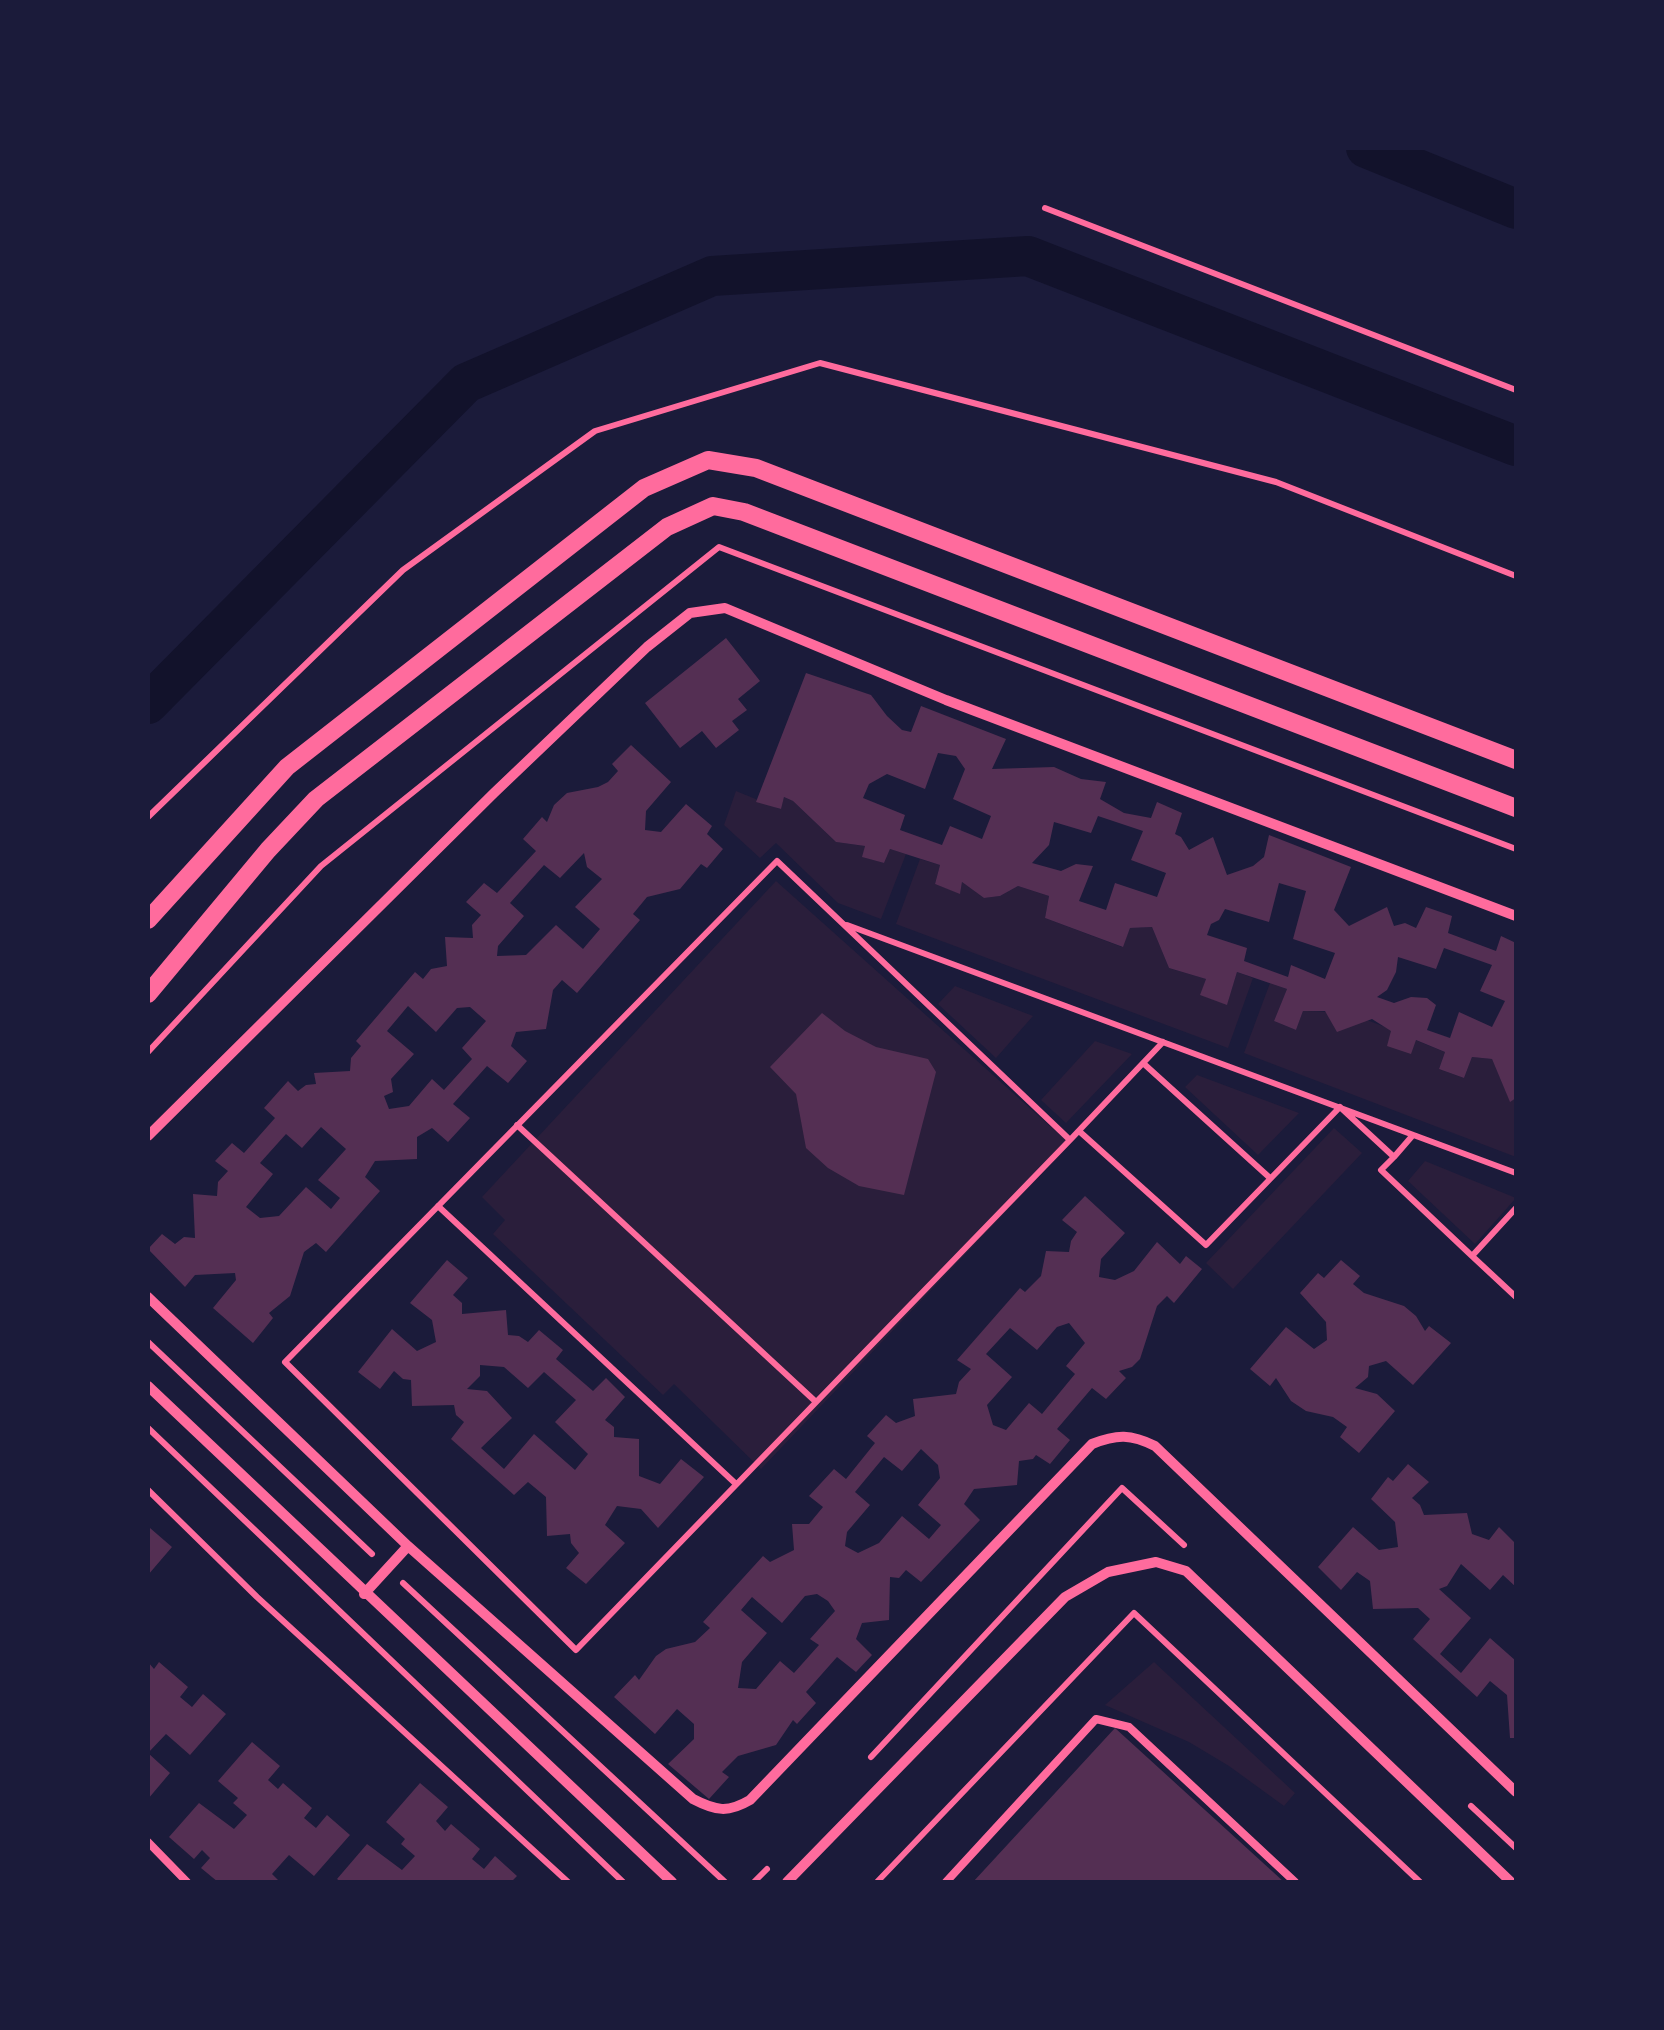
<!DOCTYPE html>
<html>
<head>
<meta charset="utf-8">
<style>
	body { margin:0 }
	#map { position:relative; width:1664px; height:2030px; overflow:hidden; background:#1b1b3a; font-family:Quicksand,sans-serif }
	canvas { display:block }
	.frame { position:absolute; inset:0; border:150px solid #1b1b3a; pointer-events:none }
</style>
</head>
<body>
<div id="map">
<canvas width="1664" height="2030"></canvas>
<div class="frame"></div>
</div>
<script>
const ctx = document.querySelector('canvas').getContext('2d');
ctx.lineJoin = 'round';
function paint(path, color) {
  ctx.fillStyle = color;
  ctx.fill(path, 'evenodd');
}
function trace(path, color, width, dash) {
  ctx.strokeStyle = color;
  ctx.lineWidth = width;
  ctx.lineCap = dash ? 'butt' : 'round';
  ctx.setLineDash(dash || []);
  ctx.stroke(path);
}
paint(new Path2D(`
	M736,791L780,809L784,797L793,801L836,842L865,846L863,857L884,863L890,849L906,854L881,919L838,903L776,843L760,858L724,825Z
	M920,859L940,865L935,884L960,893L962,882L984,898L1000,896L1018,886L1049,896L1045,918L1122,947L1130,928L1152,927L1169,968L1206,979L1201,995L1227,1004L1237,972L1253,978L1228,1048L896,924Z
	M776,881L1070,1144L761,1469L674,1384L663,1395L493,1234L505,1220L482,1197Z
	M1270,983L1287,989L1274,1021L1296,1030L1303,1011C1362,1010 1393,1032 1445,1052L1439,1069L1464,1078L1472,1057L1492,1059L1510,1101L1516,1098V1157L1244,1053Z
	M955,986L1033,1016L996,1058L938,1004Z
	M1095,1041L1132,1054L1066,1123L1041,1100Z
	M1197,1075L1299,1113L1258,1155L1185,1087Z
	M1334,1128L1362,1153L1233,1289L1206,1263Z
	M1425,1161L1516,1198L1475,1244L1408,1181Z
	M1154,1662L1295,1793L1284,1806L1229,1766L1189,1742L1105,1705Z`), '#2a1e3b');
trace(new Path2D(`
	M1366,148L1516,209
	M148,704L466,383L712,276L1028,256L1516,446`), '#12122b', 40);
paint(new Path2D(`
	M726,638L760,681L738,699L747,710L732,721L739,730L716,748L702,731L680,748L645,703Z
	M806,673L871,695L887,716L902,730L911,732L921,706L1006,739L992,769L1054,767L1081,779L1106,782L1100,799L1124,813L1151,818L1157,802L1182,813L1175,834L1181,837L1189,850L1213,837L1227,875L1253,866L1264,857L1269,835L1351,867L1334,910L1349,926L1387,907L1394,926L1405,923L1416,928L1426,907L1452,916L1448,933L1496,951L1501,936L1516,943V1098L1510,1102L1492,1059L1472,1057L1464,1078L1439,1069L1445,1052L1416,1040L1411,1054L1387,1046L1391,1031L1372,1019L1337,1032L1325,1011H1303L1296,1030L1274,1021L1287,989L1237,972L1227,1005L1200,995L1206,979L1169,968L1152,927L1130,928L1123,947L1045,918L1049,896L1018,886L1000,896L984,898L962,882L960,894L935,884L940,865L890,849L884,863L862,857L865,846L836,842L793,801L784,797L781,809L756,802ZM938,753L956,756L965,769L953,799L991,816L982,839L950,826L942,845L900,830L905,815L863,798L869,784L887,774L925,789ZM1098,816L1143,831L1131,860L1166,873L1157,897L1115,883L1106,910L1079,901L1093,866L1076,864L1061,871L1032,863L1049,845L1054,822L1091,833ZM1279,883L1306,891L1293,939L1335,953L1325,979L1291,965L1288,977L1244,961L1247,948L1207,935L1211,924L1219,920L1225,909L1269,922ZM1444,948L1492,965L1480,991L1505,1001L1492,1027L1459,1012L1450,1038L1427,1030L1436,1005L1427,998L1411,997L1394,1003L1377,997L1387,990L1396,972L1398,957L1436,969Z
	M631,745L671,782L646,811L645,830L661,832L686,804L712,826L707,834L723,849L707,868L701,864L680,889L647,897L633,914L640,920L577,993L562,980L553,990L546,1029L516,1032L511,1046L527,1061L508,1083L487,1066L453,1104L470,1118L448,1142L432,1128L417,1137V1159L375,1161L365,1177L380,1191L326,1252L316,1243L304,1252L290,1296L269,1313L273,1318L253,1343L213,1308L236,1280L235,1273L195,1275L185,1287L148,1249L162,1234L175,1244L184,1237L195,1238L193,1194L217,1196L218,1182L228,1171L215,1161L232,1143L244,1153L275,1118L264,1108L288,1081L298,1091L306,1085L316,1084L314,1073L350,1071L351,1058L361,1046L356,1041L415,972L423,979L431,969L447,966L445,937L473,938L472,925L481,915L466,902L484,883L497,893L536,851L523,839L542,817L547,822L554,805L567,793L598,787L608,782L618,771L612,764ZM584,853L587,867L602,879L575,907L600,929L583,949L556,925L526,955L497,956L498,946L524,916L510,903L544,865L560,878ZM408,1006L436,1032L457,1008L470,1007L486,1021L462,1048L472,1059L444,1090L432,1079L409,1106L389,1109L384,1096L393,1092L391,1079L414,1054L387,1031ZM321,1127L346,1149L318,1180L340,1198L331,1209L306,1187L279,1216L260,1218L246,1207L273,1174L260,1163L286,1134L302,1148Z
	M822,1013L845,1031L876,1047L928,1059L936,1072L904,1195L859,1186L828,1168L806,1148L796,1094L770,1067Z
	M1085,1196L1125,1233L1101,1259L1099,1277L1115,1280L1134,1271L1157,1242L1180,1264L1186,1256L1202,1269L1174,1303L1167,1296L1157,1306L1140,1359L1132,1367L1119,1371L1126,1378L1106,1399L1092,1388L1057,1429L1070,1440L1050,1464L1036,1455L1033,1459L1019,1461L1017,1485L974,1489L964,1504L980,1520L921,1582L906,1570L899,1578L890,1577L889,1620L862,1623L856,1639L872,1655L856,1672L837,1657L806,1692L816,1703L797,1724L793,1720L776,1745L738,1756L722,1772L729,1777L709,1799L668,1764L694,1739V1724L677,1709L655,1734L614,1697L635,1675L639,1680L656,1656L666,1649L695,1642L710,1628L703,1622L763,1556L770,1562L794,1550L792,1524H809L823,1507L809,1496L834,1469L846,1479L875,1443L867,1436L886,1415L896,1423L915,1416L913,1399L956,1394L959,1382L971,1369L957,1360L1020,1288L1025,1292L1041,1276L1046,1251L1069,1252L1071,1241L1077,1232L1062,1220ZM1069,1323L1085,1343L1066,1366L1075,1374L1042,1414L1029,1403L1006,1430L993,1425L987,1405L1012,1377L986,1354L1010,1328L1037,1350L1057,1327ZM921,1449L938,1465L940,1478L918,1505L941,1525L929,1539L902,1516L879,1543L858,1553L845,1546L847,1532L870,1505L855,1492L884,1457L902,1471ZM817,1594L828,1601L835,1611L810,1639L819,1645L794,1673L780,1661L756,1689L738,1688L742,1662L767,1633L741,1610L752,1597L782,1623L805,1596Z
	M447,1260L468,1278L453,1295L462,1303V1314L506,1310L508,1335L519,1336L528,1342L539,1330L563,1350L556,1359L593,1391L606,1378L625,1397L605,1420L614,1427V1437L639,1439V1476L660,1484L681,1459L704,1477L658,1528L641,1509L617,1506L605,1525L625,1543L586,1584L566,1568L579,1553L571,1543L570,1534L547,1536L546,1497L528,1482L514,1495L451,1439L464,1422L456,1415L454,1405L412,1406L411,1380L403,1379L394,1371L380,1389L358,1372L392,1329L417,1351L436,1342L432,1320L410,1303ZM480,1365L504,1367L528,1388L544,1372L576,1400L555,1422L588,1454L575,1470L534,1434L504,1469L481,1448L512,1418L487,1391L467,1389L480,1376Z
	M1341,1260L1360,1276L1353,1284L1364,1293L1404,1306L1416,1316L1425,1331L1429,1326L1451,1343L1413,1385L1386,1361L1369,1366L1368,1377L1355,1388L1377,1394L1395,1411L1359,1453L1340,1437L1347,1427L1333,1417L1306,1411L1291,1401L1276,1378L1270,1386L1250,1369L1286,1327L1314,1349L1327,1340L1326,1322L1300,1293L1318,1273L1324,1278Z
	M1408,1464L1429,1482L1412,1498L1420,1505L1424,1515L1467,1513L1472,1534L1489,1540L1499,1527L1516,1544V1587L1503,1575L1490,1590L1461,1564L1447,1586L1439,1589L1471,1618L1440,1654L1461,1673L1490,1638L1516,1661V1738H1510L1507,1695L1490,1681L1477,1697L1413,1639L1430,1619L1418,1608L1373,1609L1370,1581L1357,1572L1341,1590L1318,1567L1353,1527L1379,1550L1398,1547L1395,1522L1371,1499L1388,1477L1393,1481Z
	M150,1528L172,1547L148,1575V1530Z
	M148,1662L154,1669L159,1662L188,1687L180,1697L192,1707L203,1694L226,1714L190,1755L166,1734L148,1753L170,1773L148,1799Z
	M1115,1728L1284,1882H973Z
	M252,1742L280,1766L268,1780L278,1789L283,1783L312,1808L304,1818L316,1828L327,1815L350,1835L314,1876L289,1855L272,1874L280,1882H218L201,1868L210,1858L202,1850L194,1859L169,1837L199,1803L234,1829L247,1815L233,1803L238,1798L218,1781Z
	M420,1783L448,1807L436,1821L445,1831L451,1824L480,1849L472,1859L484,1869L495,1856L517,1876L511,1882H341L337,1879L367,1844L402,1870L415,1856L401,1844L405,1839L386,1822Z`), '#542f53');
trace(new Path2D(`
	M1045,208L1516,390
	M148,817L403,570L595,431L820,363L1276,482L1516,576
	M777,861L1070,1140L576,1650L285,1362Z
	M847,925L1516,1173
	M148,1052L321,866L719,547L1516,849
	M1143,1063L1270,1178
	M517,1125L816,1402
	M1079,1131L1206,1245L1340,1107L1394,1157L1413,1135
	M1070,1140L1163,1042
	M1394,1157L1381,1170L1472,1256L1516,1208
	M438,1206L736,1484
	M1472,1256L1516,1297
	M148,1342L372,1554
	M148,1428L623,1882
	M148,1490L257,1597L568,1882
	M403,1583L725,1882
	M871,1757L1122,1488L1184,1545
	M1471,1806L1516,1848
	M754,1882L767,1869
	M877,1882L1134,1613L1420,1882`), '#ff6b9d', 6);
trace(new Path2D(`
	M148,1842L187,1882
	M946,1882L1096,1719L1129,1727L1295,1882`), '#ff6b9d', 8);
trace(new Path2D(`
	M148,1136L494,793L647,647L690,613L725,608L946,700L1516,916
	M148,1297L408,1546L693,1799C716,1811 728,1813 750,1800L1092,1444C1117,1434 1131,1434 1155,1446L1516,1792
	M148,1386L672,1882
	M364,1594L408,1546
	M787,1882L1065,1597L1108,1572L1156,1562L1186,1571L1511,1882`), '#ff6b9d', 10);
trace(new Path2D(`
	M148,920L287,767L644,488L708,460L756,468L1516,760
	M148,994L268,850L316,799L667,527L713,506L744,512L1516,808`), '#ff6b9d', 18);
</script>
</body>
</html>
